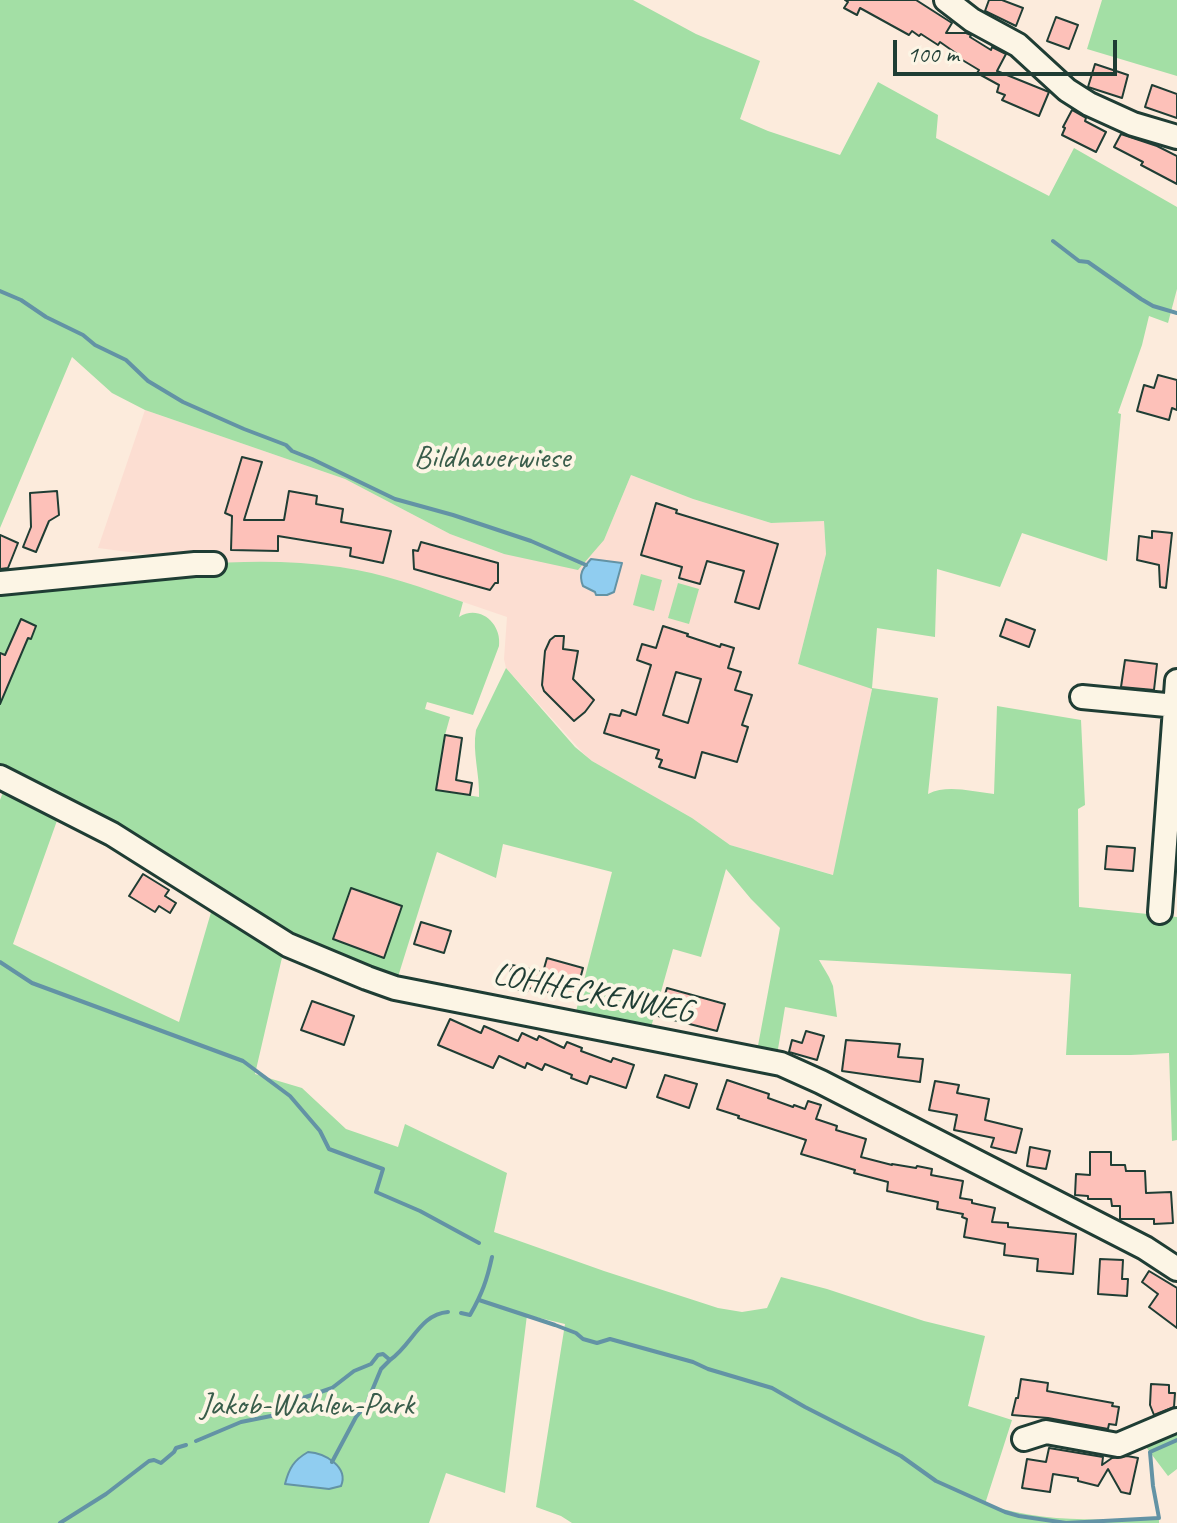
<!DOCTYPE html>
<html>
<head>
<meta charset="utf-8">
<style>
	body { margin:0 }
	#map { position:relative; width:1177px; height:1523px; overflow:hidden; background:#fcebdc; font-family:Caveat,sans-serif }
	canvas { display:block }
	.scale { position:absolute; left:893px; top:40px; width:224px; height:36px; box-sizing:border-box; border:4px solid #1f3d34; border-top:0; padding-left:10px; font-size:24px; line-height:28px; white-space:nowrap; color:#1f3d34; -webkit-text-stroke:6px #fcf5e5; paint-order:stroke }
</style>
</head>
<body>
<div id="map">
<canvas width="1177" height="1523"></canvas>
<div class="scale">100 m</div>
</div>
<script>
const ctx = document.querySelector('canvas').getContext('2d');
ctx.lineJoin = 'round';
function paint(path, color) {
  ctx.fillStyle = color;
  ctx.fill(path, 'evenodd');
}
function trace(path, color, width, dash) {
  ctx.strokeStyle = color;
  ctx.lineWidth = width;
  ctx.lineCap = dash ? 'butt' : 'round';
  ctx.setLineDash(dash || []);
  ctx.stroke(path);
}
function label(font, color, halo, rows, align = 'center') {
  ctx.font = font + ' Caveat,sans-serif';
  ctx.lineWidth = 8;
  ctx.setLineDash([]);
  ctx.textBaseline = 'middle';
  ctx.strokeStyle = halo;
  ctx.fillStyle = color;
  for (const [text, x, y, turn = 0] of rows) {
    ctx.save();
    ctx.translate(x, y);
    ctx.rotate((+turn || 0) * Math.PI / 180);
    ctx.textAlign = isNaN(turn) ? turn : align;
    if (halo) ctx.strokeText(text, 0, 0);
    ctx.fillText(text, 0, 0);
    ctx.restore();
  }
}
paint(new Path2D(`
	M145,410L345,479L450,534L504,554L604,540L631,475L693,499L771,523L824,521L826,554L798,664L872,688L834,875L730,845L692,818L592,761L584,754L506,668L504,659L507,617L428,590L388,578L340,567L286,563H240L195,564L151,569L152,555L98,548Z`), '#fcded2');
paint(new Path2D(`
	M0,0H633L696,34L760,61L740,119L768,131L840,155L878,82L938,115L936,138L1049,196L1074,148L1177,207V289L1168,323L1149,316L1142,345L1118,413L1121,414L1107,561L1022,533L1000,587L937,569L935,637L877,628L872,688L938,698L928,794C948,784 972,792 994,794L997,706L1081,720L1085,805L1078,809L1079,907L1177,917V1140L1172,1141L1169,1053L1131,1055H1066L1071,974L819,960L829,977L833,986L837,1017L785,1007L777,1055L757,1051L780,928L751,899L726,869L701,957L673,949L648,1038L573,1023L612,872L503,844L496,878L437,852L397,980L284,949L255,1074L302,1088L346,1129L398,1147L405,1124L507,1173L494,1232L604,1271L718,1308L742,1312L767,1308L781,1277L827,1289L924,1321L985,1336L968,1406L1012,1420L985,1504C1045,1523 1097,1520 1159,1518V1523H572L561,1516L536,1507L565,1324L527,1315L505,1493L446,1473L429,1523H0V800L5,787L59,815L13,944L179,1022L212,909L0,773V589C112,575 228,551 340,567C382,573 423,588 463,602L459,617C479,604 502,623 499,646L473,715L427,702L425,709L450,717L445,735L436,790L479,797C480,775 472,752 476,730L506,668L575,747L592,761L692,818L730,845L833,875L872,689L798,664L826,554L824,521L771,523L693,499L631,475L604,540L578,570L504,554L450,534L345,479L145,410L112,393L72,357L0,528Z
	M1102,0H1177V76L1087,49Z
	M641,574L662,580L654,611L633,605Z
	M678,583L699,589L689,624L668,618Z
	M1177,1428V1469L1168,1476L1143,1443Z`), '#a3dfa5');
const water = new Path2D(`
	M591,559L622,563L614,592L607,595H596L595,592L583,586C578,574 583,568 591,559Z
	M308,1452C325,1453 349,1467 341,1486L329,1489L285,1484C289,1468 294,1460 308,1452Z`);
paint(water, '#90cdf0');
trace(water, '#6393a5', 2);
trace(new Path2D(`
	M1053,241L1079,261L1088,262L1141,299L1153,306L1177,313
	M0,291L21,300L46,317L83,335L95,345L126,360L148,381L183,402L244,429L286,445L292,451L312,459L395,499L453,515L531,541L586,565
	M0,962L32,983L243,1061L290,1096L320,1131L329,1149L383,1169L376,1192L420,1211L479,1243
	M479,1300L555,1325L576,1333L583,1339L597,1343L610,1339L693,1362L708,1369L772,1388L805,1407L901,1456L936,1481L1005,1512L1019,1516L1066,1523L1159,1518L1153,1486L1150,1452L1177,1440
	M461,1313L470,1315C482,1294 487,1280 492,1257
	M300,1399L332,1388L354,1371L371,1364L378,1355L383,1354L390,1360C412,1345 420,1314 448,1312
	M196,1441L241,1422L281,1414L298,1400
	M332,1462L356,1417L366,1405L381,1369L390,1360
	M60,1523L106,1494L149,1461L154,1460L161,1463L174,1452L176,1448L186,1445`), '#6393a5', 4);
const building = new Path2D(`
	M845,0H916L952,23L946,33H966L971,35L970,37L991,50L992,47L1006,54L997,71L1049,92L1039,116L1002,100L1005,95L997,92L999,85L977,73L979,70L959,58L960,56L940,42L938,45L921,34L919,36L912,31L909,35L860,8L857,15L844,8L848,2Z
	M989,0H1002L1023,8L1016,26L985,11Z
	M1056,17L1078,25L1069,49L1047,41Z
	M1095,64L1128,75L1122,98L1088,87Z
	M1152,85L1177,94V118L1145,107Z
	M1072,110L1086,118L1085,121L1106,132L1096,152L1062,135L1065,128L1063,127Z
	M1121,134L1157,146L1177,156V184L1141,165L1143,162L1114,147Z
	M1158,375L1177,380V410L1172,408L1169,420L1137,411L1144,385L1154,388Z
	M242,457L262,462L244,520H284L289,491L317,496L316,504L343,509L341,522L391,531L383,563L350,556L351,548L278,536V551L231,550L232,516L225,513Z
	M57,491L59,515L49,521L36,552L23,547L31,527L30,493Z
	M656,503L677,510L676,513L778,544L759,609L735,602L744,571L707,561L700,584L679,578L682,567L641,555Z
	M1152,531L1172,533L1166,588L1160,587L1159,565L1137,560L1139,536L1152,538Z
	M0,535L18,543L8,568L0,569Z
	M421,542L498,563V583H495L490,590L414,569L413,550L418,551Z
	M21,619L36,626L31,639L28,638L0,704V653L5,655Z
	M1006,619L1035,630L1029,647L1000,636Z
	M663,626L688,634L687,636L720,647L721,644L734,648L728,668L741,672L735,690L752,695L742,725L748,727L737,762L702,752L695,778L659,767L662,760L656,758L659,750L604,733L610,714L620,716L622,710L636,715L651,665L637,660L642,644L656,648ZM676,672L701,679L688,723L663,715Z
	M555,636H564L563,649L578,651L573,679L594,700L585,712L574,721L544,691L542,685L545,651L550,640Z
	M1125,660L1157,664L1154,690L1121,687Z
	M445,735L462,738L456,780L472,783L470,795L436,790Z
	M1107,846L1135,848L1133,871L1105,869Z
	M143,874L169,890L165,896L176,903L170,913L159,906L155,912L129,896Z
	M351,888L402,906L384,958L333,939Z
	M421,922L451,931L444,953L414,944Z
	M547,958L583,968L575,998L528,988L527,992L507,987L512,965L543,972Z
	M667,988L725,1004L717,1031L658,1016Z
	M312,1001L354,1016L344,1045L301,1030Z
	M450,1019L481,1033L484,1026L518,1041L522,1033L537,1040L539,1036L564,1048L567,1042L582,1048L581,1051L611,1062L613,1058L634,1065L626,1088L590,1076L587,1084L571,1078L572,1075L545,1064L542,1070L527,1063L525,1068L499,1056L493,1068L438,1045Z
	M806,1031L824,1036L817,1060L789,1052L792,1040L802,1043Z
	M846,1040L900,1044L898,1057L923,1059L920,1082L842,1071Z
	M665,1075L697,1084L689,1108L657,1097Z
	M727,1080L769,1094L768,1098L793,1107L794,1105L805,1109L808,1101L821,1105L816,1119L837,1126L836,1130L866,1139L861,1157L892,1165V1164L916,1168L917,1166L932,1169L931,1175L963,1181L960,1198L972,1200V1203L995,1208L992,1222L1008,1223V1227L1076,1234L1073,1274L1037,1271L1038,1259L1004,1255L1005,1244L964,1237L967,1219L962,1217L963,1214L937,1209L938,1202L887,1191L888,1182L854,1173L855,1170L801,1154L806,1140L738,1118L739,1116L717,1109Z
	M935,1081L959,1085L957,1093L989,1099L985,1120L1022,1129L1016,1153L991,1147L994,1138L954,1130L957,1115L929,1110Z
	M1030,1147L1050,1151L1046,1169L1027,1166Z
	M1090,1152H1111V1165H1125L1126,1171H1145L1146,1193L1171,1192L1173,1223L1154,1224V1219H1120V1206H1112L1111,1199H1088V1196L1075,1195L1076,1174L1090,1175Z
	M1100,1259L1123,1260L1122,1279H1128L1127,1296L1098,1294Z
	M1149,1271L1177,1288V1328L1149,1307L1158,1294L1142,1282Z
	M1021,1379L1048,1383L1047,1391L1113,1403L1112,1406L1119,1407L1116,1425L1109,1424L1108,1429L1048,1418L1012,1415L1016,1398H1018Z
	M1151,1384L1169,1385V1393H1175L1174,1407L1154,1415L1150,1405Z
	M1049,1448L1103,1457L1102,1465L1112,1458L1127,1456L1138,1458L1130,1494L1121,1492L1108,1469L1098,1486L1078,1481V1478L1053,1474L1050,1492L1022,1488L1027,1459L1046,1462Z`);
paint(building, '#fdc1b9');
trace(building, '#1f3d34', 2);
const minor = new Path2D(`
	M946,0L972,20L1018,45L1067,90L1089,104L1133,124L1177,137
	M0,583L195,564H214
	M1082,697L1177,706
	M0,777L112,834L288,945L367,978L395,988L781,1064L821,1082L1106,1228L1145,1248L1177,1269
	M1160,912L1177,681
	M1024,1439L1046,1432L1118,1445L1177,1420`);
trace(minor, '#1f3d34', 28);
trace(minor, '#fcf5e5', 22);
label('32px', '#395d4b', '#fcf5e5', [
	["Bildhauerwiese",492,459],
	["Jakob-Wahlen-Park",307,1406]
]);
label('32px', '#1f3d34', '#fcf5e5', [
	["LOHHECKENWEG",593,994,11]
]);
</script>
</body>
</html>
